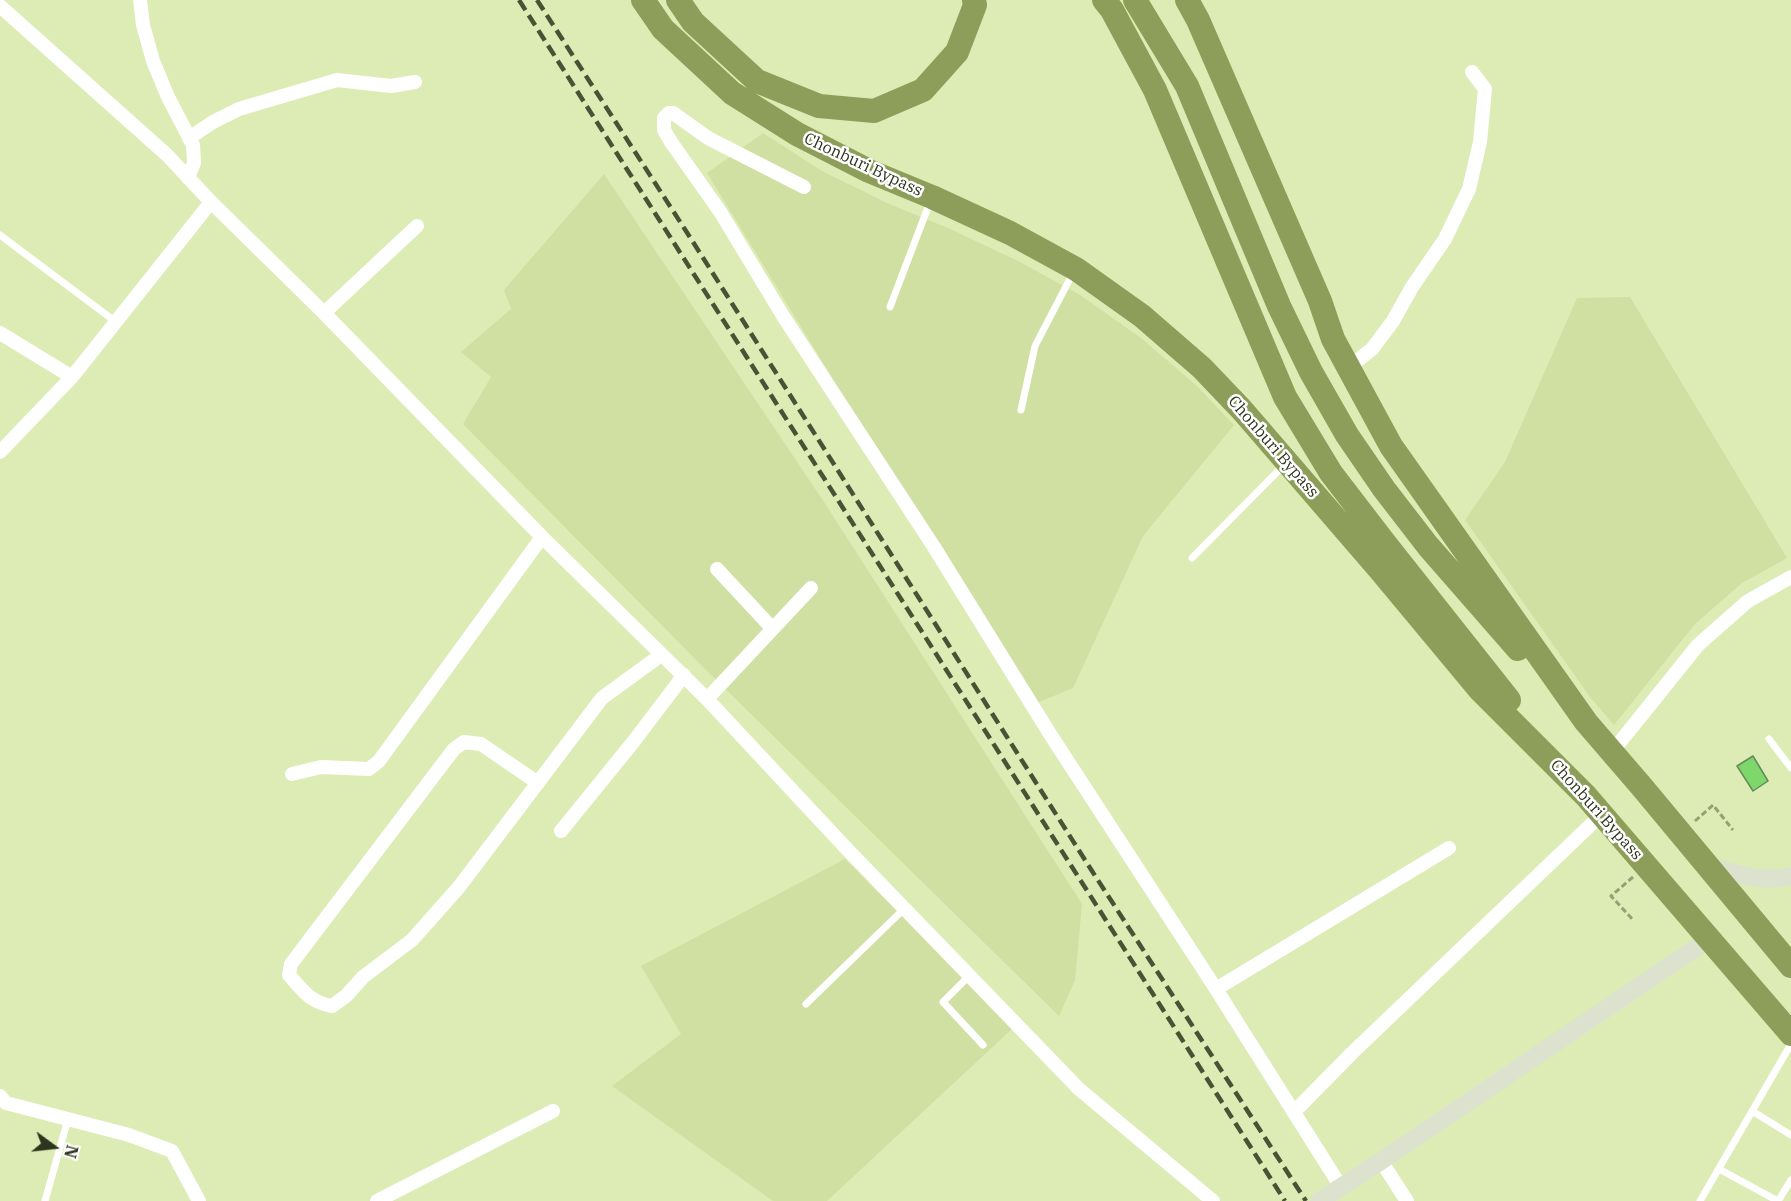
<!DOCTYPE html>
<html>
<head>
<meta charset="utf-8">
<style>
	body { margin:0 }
	#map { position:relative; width:1791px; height:1201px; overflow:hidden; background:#dcecb4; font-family:"IBM Plex Serif",serif }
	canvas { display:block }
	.north { position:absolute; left:24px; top:1117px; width:60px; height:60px; -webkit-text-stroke:4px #fff; paint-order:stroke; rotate:105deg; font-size:16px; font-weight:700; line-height:24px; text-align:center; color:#2e341e }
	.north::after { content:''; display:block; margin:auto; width:21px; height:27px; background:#2e341e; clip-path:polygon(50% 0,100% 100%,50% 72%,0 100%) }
</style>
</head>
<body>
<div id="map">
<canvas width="1791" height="1201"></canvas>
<div class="north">N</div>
</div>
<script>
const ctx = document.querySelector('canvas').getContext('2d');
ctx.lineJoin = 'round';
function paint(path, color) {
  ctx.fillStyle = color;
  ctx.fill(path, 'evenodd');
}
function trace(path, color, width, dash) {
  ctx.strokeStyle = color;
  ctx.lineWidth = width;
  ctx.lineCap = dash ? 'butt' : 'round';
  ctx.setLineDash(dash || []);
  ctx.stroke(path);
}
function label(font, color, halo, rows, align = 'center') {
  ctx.font = font + ' "IBM Plex Serif",serif';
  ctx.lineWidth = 5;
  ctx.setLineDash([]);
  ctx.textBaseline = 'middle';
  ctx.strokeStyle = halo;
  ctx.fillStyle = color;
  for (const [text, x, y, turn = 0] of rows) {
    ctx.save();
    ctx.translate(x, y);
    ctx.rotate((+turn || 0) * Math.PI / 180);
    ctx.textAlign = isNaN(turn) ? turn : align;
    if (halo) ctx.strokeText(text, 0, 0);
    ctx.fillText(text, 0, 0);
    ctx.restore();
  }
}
paint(new Path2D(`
	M763,133L822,171L889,204L948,228L1020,262L1080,295L1141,338L1197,386L1234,425L1143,536L1073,688L1032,705L707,173Z
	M604,174L824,502L1082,904L1075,980L1059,1016L705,669L463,424L491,377L461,352L511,309L504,290Z
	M1630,297L1787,558L1742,583L1695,624L1614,725L1590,697L1465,520L1505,462L1577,298Z
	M845,859L1013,1028L827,1201H773L612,1086L681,1034L641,966Z`), '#d0e0a2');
const building = new Path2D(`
	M1753,756L1768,781L1753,791L1737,766Z`);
paint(building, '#7dd76a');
trace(building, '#66895e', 1.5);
trace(new Path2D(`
	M1695,821L1713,805L1733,830
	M1633,877L1611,896L1634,921`), '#94a076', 3, [6, 3]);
trace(new Path2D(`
	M0,235L116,322
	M890,307L930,202
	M1021,410L1035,346L1074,271
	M1192,558L1285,464
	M1769,739L1791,768
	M970,975L943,1002L983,1045
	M806,1004L905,908
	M1752,1111L1791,1135
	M1719,1169L1778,1201L1791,1180
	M45,1201L68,1119
	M1700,1201L1791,1044`), '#fff', 7);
trace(new Path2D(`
	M140,0L143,25L153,61L168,97L193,145L194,163L188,178
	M0,6L167,155L211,202L324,313L542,537L707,699L845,847L1079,1089L1213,1201
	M189,138L213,122L239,109L337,80L391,86L415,82
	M804,187L708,138L673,113H669L664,118V130L671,142L721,213L783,316L934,547L1050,734L1216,989L1341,1187
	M324,313L417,226
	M0,333L72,377
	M1348,368L1372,349L1393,321L1412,287L1445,239L1469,189L1480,142L1485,89L1472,72
	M0,452L72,377L211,202
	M717,569L772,628
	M707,699L811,588
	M1612,752L1698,645L1748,601L1791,577
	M292,774L321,767L369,769L379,761L542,537
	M538,783L481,744L464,742L454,749L291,964L289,975C303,991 310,1002 332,1006L346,996L363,977L412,940L459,887L602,698L661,655
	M561,831L634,741L684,675
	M1216,989L1449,848
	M0,1096L6,1103L129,1135L172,1151L199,1201
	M1294,1112L1352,1053L1602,814
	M1381,1161L1407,1201
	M377,1201L553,1111`), '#fff', 14);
trace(new Path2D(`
	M1708,866C1734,873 1764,884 1791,876
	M1319,1201L1381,1161L1709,939`), '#dde2ce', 18);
trace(new Path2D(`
	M643,0L663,29L732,93L797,134L869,171L932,197L1010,233L1076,269L1142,316L1202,368L1242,410L1380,570L1480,690L1586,796L1791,1034
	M678,0L693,22L757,81L819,106L874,111L923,90L957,52L975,5L974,0
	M1104,0L1112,10L1155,90L1285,397L1331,473L1384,542L1509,700
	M1135,0L1187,86L1279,306L1311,372L1347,435L1384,489L1428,546L1518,649
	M1187,0L1198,20L1320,301L1333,339L1391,446L1586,722L1642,787L1791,966`), '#8d9e5a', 24);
trace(new Path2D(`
	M519,0L1285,1201
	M537,0L686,231L1092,871L1306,1201`), '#4a5236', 4.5, [12, 6]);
label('16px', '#2e341e', '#fff', [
	["Chonburi Bypass",863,165,25],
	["Chonburi Bypass",1273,447,49],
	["Chonburi Bypass",1596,810,48]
]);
</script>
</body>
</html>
